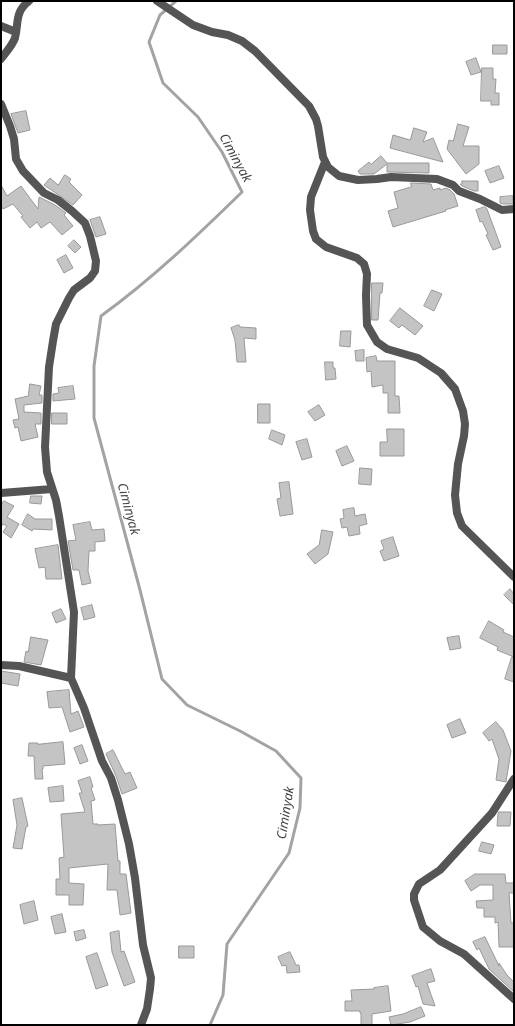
<!DOCTYPE html>
<html>
<head>
<meta charset="utf-8">
<style>
	body { margin:0 }
	#map { position:relative; width:515px; height:1026px; overflow:hidden; background:#fff; font-family:"Noto Sans",sans-serif }
	canvas { display:block }
	.frame { position:absolute; inset:0; border:2px solid #000; pointer-events:none }
</style>
</head>
<body>
<div id="map">
<canvas width="515" height="1026"></canvas>
<div class="frame"></div>
</div>
<script>
const ctx = document.querySelector('canvas').getContext('2d');
ctx.lineJoin = 'round';
function trace(path, color, width, dash) {
  ctx.strokeStyle = color;
  ctx.lineWidth = width;
  ctx.lineCap = dash ? 'butt' : 'round';
  ctx.setLineDash(dash || []);
  ctx.stroke(path);
}
function paint(path, color) {
  ctx.fillStyle = color;
  ctx.fill(path, 'evenodd');
}
function label(font, color, halo, rows, align = 'center') {
  ctx.font = font + ' "Noto Sans",sans-serif';
  ctx.lineWidth = 3;
  ctx.setLineDash([]);
  ctx.textBaseline = 'middle';
  ctx.strokeStyle = halo;
  ctx.fillStyle = color;
  for (const [text, x, y, turn = 0] of rows) {
    ctx.save();
    ctx.translate(x, y);
    ctx.rotate((+turn || 0) * Math.PI / 180);
    ctx.textAlign = isNaN(turn) ? turn : align;
    if (halo) ctx.strokeText(text, 0, 0);
    ctx.fillText(text, 0, 0);
    ctx.restore();
  }
}
trace(new Path2D(`
	M176,1L160,15L149,42L163,83L198,117L222,152L242,192C197,236 152,279 101,316L94,366V418L140,590L162,679L187,705L240,731L276,751L301,778L300,808L289,853L227,944L223,995L210,1025`), '#a3a3a3', 3);
const building = new Path2D(`
	M493,45H507V54H493Z
	M476,58L481,72L471,75L466,62Z
	M482,68H493V79H496L495,93H499V105H491V101H481Z
	M26,111L30,130L18,133L11,114Z
	M458,124L469,127L463,146H479V164L466,174L447,149L449,140L453,141Z
	M414,128L427,132L423,142L433,138L443,162L390,148L393,135L410,140Z
	M381,156L387,163H429V173L387,172V164L374,174H360L358,171L369,162L371,164Z
	M499,166L504,178L490,183L485,171Z
	M65,175L71,179L69,182L82,195L73,205L44,185L50,178L58,185Z
	M462,181H478V191H474L462,186L460,184H462Z
	M411,183L431,184L433,190L440,188V190L446,188L450,190L454,194L458,206L445,210L446,211L393,227L388,211L398,208L394,192L411,187Z
	M1,185L7,196L21,186L38,209L39,197L55,205L66,213L64,215L73,226L62,235L50,222L41,228L37,222L30,228L21,217L23,216L13,204L3,209L1,205Z
	M513,196V204H503L500,203V197Z
	M485,207L487,209L501,247L493,250L486,235L488,234L482,221L480,222L476,210Z
	M100,217L106,234L96,237L90,220Z
	M74,240L81,247L75,253L68,246Z
	M66,255L73,268L64,273L57,260Z
	M372,283H383L382,293H380L378,320H372Z
	M432,290L442,294L434,311L424,306Z
	M400,308L423,326L415,335L402,325L399,328L390,321Z
	M239,325L240,327L256,328V339L244,338L246,362H237L235,340L231,328Z
	M341,331H351L350,347L340,346Z
	M364,350V361H356L355,351Z
	M376,356L377,361H395V396H399L400,413H388V393H383V385L372,387L371,371L367,372L366,358Z
	M325,362H333V368H335L336,379L326,380Z
	M30,384L41,386L39,395H42V403L24,405V412L41,413V424H35L38,437L21,441L18,427L15,428L13,420L19,419L15,399L28,396Z
	M73,386L75,399L53,401V394L59,393L58,388Z
	M258,404H270V423H258Z
	M319,405L325,415L315,421L308,412Z
	M52,413H67V424H52Z
	M387,429H404V456H380V442H387Z
	M272,430L285,435L282,445L269,439Z
	M307,439L312,457L302,460L296,442Z
	M347,446L354,461L342,466L336,451Z
	M360,468L372,469L371,485L359,484Z
	M289,482L293,514L280,516L277,499L281,498L279,483Z
	M31,496H42L41,504L30,503Z
	M4,501L14,506L7,517L19,524L11,538L3,532L7,526L3,524L1,527V506Z
	M354,508L355,516L365,514L367,524L359,526L360,534L349,536L347,527L342,528L340,519L344,518L343,510Z
	M28,514L35,519H52V530L33,529L32,531L22,525Z
	M90,522L92,530L104,529L105,541L95,542V551H89L88,571L91,583L82,585L79,570H73L68,541L76,540L73,525Z
	M322,530L333,532L328,554L315,564L307,554L319,545Z
	M393,537L399,556L384,561L380,551L384,549L381,541Z
	M58,545L62,579H46L45,567L39,568L35,549Z
	M510,589L514,594V605L504,595Z
	M92,605L95,617L84,620L81,608Z
	M61,609L66,619L56,623L52,613Z
	M489,621L504,630L503,632L514,637V657L497,650L498,647L480,638Z
	M459,636L461,648L450,650L447,638Z
	M31,637L48,640L41,665L24,662L26,651L28,652Z
	M512,657H514V682L505,679Z
	M1,671L20,674L18,686L1,683Z
	M69,690L71,714L78,711L84,727L70,732L62,707L49,708L47,692Z
	M460,719L466,733L452,738L447,725Z
	M496,722L503,730L511,751L506,782L496,780L499,759L492,739L489,741L483,733Z
	M63,742L65,764L43,766V769H42L43,779H35L34,756H28L29,743H38V744Z
	M82,745L88,761L80,764L74,748Z
	M113,750L125,774L130,772L137,788L122,794L116,776L106,754Z
	M90,777L93,787L91,788L95,800L91,801L93,824H98V825L115,824L118,861H120V874H126L131,913L120,915L117,890H107L108,864L69,868V883L84,884L83,905H69V895H56V879H60L59,858L64,857L61,814L85,812L79,793H82L78,781Z
	M63,786L64,801L50,802L48,788Z
	M22,798L28,826L26,827L22,849L13,848L17,825L13,800Z
	M499,812H511L510,826H497L498,814Z
	M482,842L494,845L491,854L479,851Z
	M475,874H505L506,883H514V893H509L511,923H514V947H499L498,922L495,923V917H484V908H477L476,901L493,900V885H480L471,891L465,881Z
	M34,901L38,920L24,924L20,905Z
	M62,914L66,932L55,934L51,917Z
	M84,930L86,938L76,941L74,932Z
	M119,931L121,952L124,951L135,982L124,986L112,952L110,933Z
	M485,937L499,966V963L507,975L514,982V992L489,969L479,948L477,950L473,942Z
	M179,946H194V958H179Z
	M290,952L296,965H299L300,972L287,973L286,965L282,966L278,957Z
	M97,953L108,985L96,989L86,957Z
	M431,969L435,981L427,983L435,1006L423,1004L418,986L416,987L412,976Z
	M388,986L391,1011L372,1014V1025H361V1013H360V1011H345V1001H352L351,990L374,989V988Z
	M421,1007L425,1016L410,1022L391,1025L389,1017L403,1014Z`);
paint(building, '#c4c4c4');
trace(building, '#999', 1);
trace(new Path2D(`
	M157,1L193,25L212,32L228,35L242,41L255,51L309,106L316,119L318,126L323,157L328,167L339,176L358,180L377,179L391,177L437,179L453,185L459,191L480,199L502,210L514,209
	M1,26L16,32
	M1,59C6,52 12,46 15,38C19,23 14,13 29,1
	M1,104L10,126L14,139L16,159L23,171L44,193L58,200L72,211L85,223L90,236L96,261L95,271L90,278L74,290L69,298L56,324L53,341L49,367L45,447L47,472L56,500L59,516L74,612L71,678L84,708L102,761L111,778L118,800L129,844L135,878L143,945L151,978L150,989L147,1009L141,1025
	M325,162L311,197L310,210L313,231L316,239L326,247L357,258L364,264L367,274L366,295L367,325L377,342L387,349L418,358L441,373L455,389L463,411L465,424L464,436L458,464L455,495L457,513L462,526L514,577
	M1,493L52,489
	M1,665L19,666L71,678
	M514,779L492,813L440,870L419,884L414,894V900L423,927L440,941L464,954L514,999`), '#555', 8);
label('italic 13px', '#444', '#fff', [
	["Ciminyak",235,158,61],
	["Ciminyak",128,509,75],
	["Ciminyak",286,813,-81]
]);
</script>
</body>
</html>
